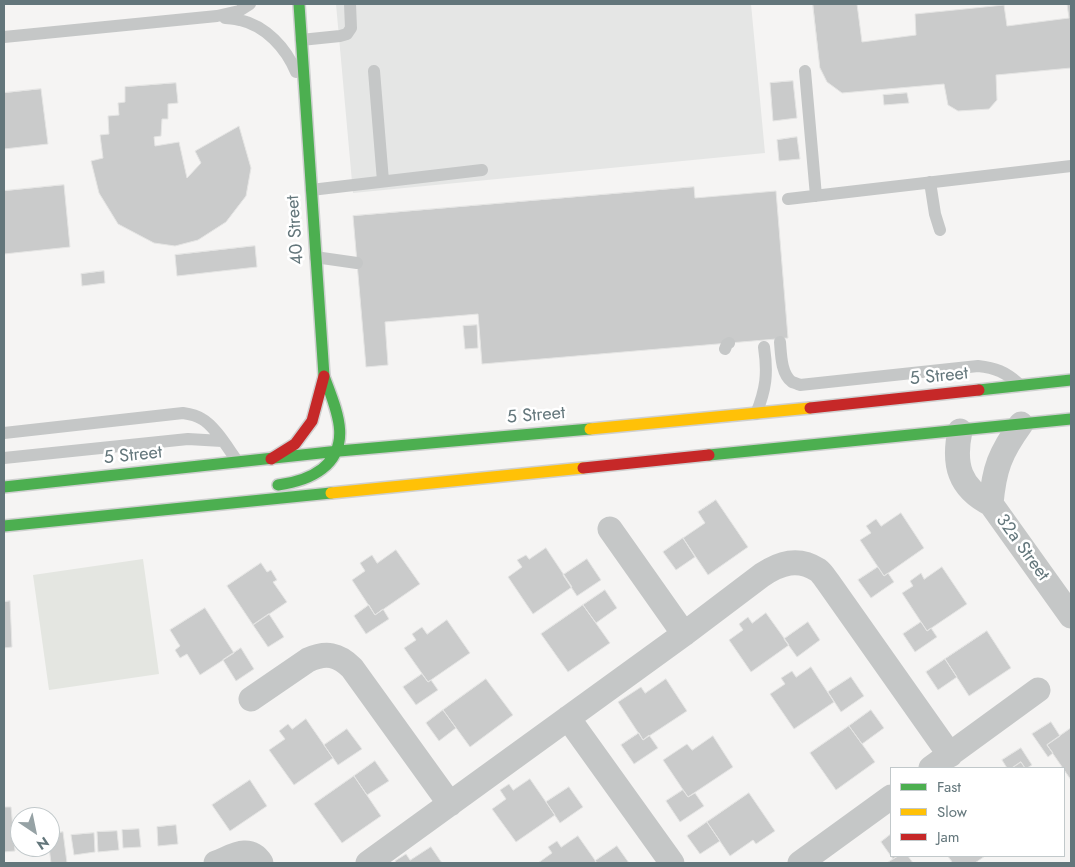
<!DOCTYPE html>
<html>
<head>
<meta charset="utf-8">
<style>
	body { margin:0 }
	#map { position:relative; width:1075px; height:867px; overflow:hidden; background:#f5f4f3; font-family:Jost,sans-serif }
	canvas { display:block }
	.frame { position:absolute; inset:0; border:5px solid #63767b; pointer-events:none }
	.legend { position:absolute; left:890px; top:767px; width:175px; height:90px; box-sizing:border-box; background:#fff; border:1px solid #c1c8ca; margin:0; padding:6px 9px; list-style:none; font-size:15px; color:#63767b }
	.legend li { display:flex; align-items:center; gap:10px; height:25px }
	.legend b { width:25px; border:1px solid #c1c8ca }
	.north { position:absolute; left:10px; top:807px; width:50px; height:50px; box-sizing:border-box; background:#fff; border:1px solid #c1c8ca; border-radius:50%; rotate:146deg; font-size:14px; font-weight:700; line-height:20px; text-align:center; color:#63767b }
	.north::after { content:''; display:block; margin:auto; width:18px; height:22px; background:#96a2a5; clip-path:polygon(50% 0,100% 100%,50% 72%,0 100%) }
</style>
</head>
<body>
<div id="map">
<canvas width="1075" height="867"></canvas>
<div class="frame"></div>
<ul class="legend">
<li><b style="height:6px;background:#4caf50"></b>Fast</li>
<li><b style="height:6px;background:#ffc107"></b>Slow</li>
<li><b style="height:6px;background:#c62828"></b>Jam</li>
</ul>
<div class="north">N</div>
</div>
<script>
const ctx = document.querySelector('canvas').getContext('2d');
ctx.lineJoin = 'round';
function paint(path, color) {
  ctx.fillStyle = color;
  ctx.fill(path, 'evenodd');
}
function trace(path, color, width, dash) {
  ctx.strokeStyle = color;
  ctx.lineWidth = width;
  ctx.lineCap = dash ? 'butt' : 'round';
  ctx.setLineDash(dash || []);
  ctx.stroke(path);
}
function label(font, color, halo, rows, align = 'center') {
  ctx.font = font + ' Jost,sans-serif';
  ctx.lineWidth = 5;
  ctx.setLineDash([]);
  ctx.textBaseline = 'middle';
  ctx.strokeStyle = halo;
  ctx.fillStyle = color;
  for (const [text, x, y, turn = 0] of rows) {
    ctx.save();
    ctx.translate(x, y);
    ctx.rotate((+turn || 0) * Math.PI / 180);
    ctx.textAlign = isNaN(turn) ? turn : align;
    if (halo) ctx.strokeText(text, 0, 0);
    ctx.fillText(text, 0, 0);
    ctx.restore();
  }
}
paint(new Path2D(`
	M336,4H751L765,153L353,193Z`), '#e5e6e5');
paint(new Path2D(`
	M143,559L159,674L49,690L33,575Z`), '#e4e6e1');
const building = new Path2D(`
	M813,4H857L862,42L916,35L915,14L1004,5L1007,26L1069,18L1067,4H1071V68L996,75L997,100L989,109L958,111L948,105L944,84L842,93L827,82L820,68Z
	M793,81L797,118L773,121L770,83Z
	M176,83L178,103L168,104V119H162L161,136L154,137L155,146L179,142L187,178L201,163L195,151L239,126L251,168L246,196L226,222L198,240L175,246L154,243L118,224L99,193L91,161L103,158L100,135L109,134L108,116L119,115L118,103L125,102V87Z
	M41,89L48,144L4,149V93Z
	M907,93L909,103L884,105L883,95Z
	M797,137L800,159L779,161L777,140Z
	M64,185L70,247L4,254V191Z
	M694,187L695,198L776,191L788,338L482,364L478,314L385,322L388,365L366,367L353,216Z
	M255,246L257,267L177,276L175,255Z
	M104,271L105,283L82,286L81,274Z
	M477,325L478,348L465,349L463,326Z
	M716,500L748,547L708,575L683,538L705,523L698,512Z
	M901,513L924,548L884,576L860,540L871,533L866,526L876,519L881,526Z
	M683,538L695,557L676,570L663,552Z
	M546,548L572,587L533,614L508,577L522,567L517,560L526,555L529,559Z
	M396,550L420,584L375,615L352,580L365,571L360,563L372,555L377,563Z
	M587,559L601,580L577,596L563,575Z
	M261,563L267,572L271,570L277,580L273,582L287,602L253,625L227,586Z
	M878,567L884,576L888,573L894,582L871,598L858,580Z
	M942,567L967,604L927,631L902,593L913,586L910,581L921,573L924,579Z
	M605,590L617,608L596,623L583,605Z
	M10,601L12,647L4,648V602Z
	M369,605L375,615L383,609L389,619L366,634L354,616Z
	M583,605L610,643L568,672L541,634Z
	M205,608L234,653L200,675L187,654L180,658L175,650L180,646L170,630Z
	M766,613L789,645L751,672L729,640L743,630L739,624L748,617L752,623Z
	M269,614L284,637L268,647L253,625Z
	M447,620L470,653L428,682L404,648L416,640L412,634L422,627L427,634Z
	M808,622L820,640L797,657L784,639Z
	M921,622L927,631L931,628L937,637L915,652L903,634Z
	M987,631L1011,668L969,696L945,659Z
	M241,648L254,669L236,681L223,660Z
	M945,659L957,677L938,690L926,672Z
	M811,667L834,702L794,729L770,694L785,684L781,678L792,671L796,677Z
	M422,674L428,682L431,680L438,690L416,705L403,687Z
	M851,677L864,696L841,712L828,692Z
	M486,679L513,715L470,747L443,710Z
	M666,679L687,711L643,740L618,702L641,687L645,693Z
	M443,710L456,728L439,741L426,723Z
	M871,710L884,728L862,744L849,726Z
	M306,719L333,758L294,785L269,750L285,739L279,731L288,724L292,729Z
	M1051,722L1060,736L1047,745L1053,753L1048,757L1032,734Z
	M849,726L875,762L836,790L810,753Z
	M1071,728V780L1047,745Z
	M347,729L362,749L338,765L324,745Z
	M639,733L643,740L649,735L658,748L634,764L621,745Z
	M713,736L733,767L688,797L663,760L687,744L692,750Z
	M1021,748L1032,765L1027,768H1025L1021,762L1012,768H1007L1002,760Z
	M375,761L389,781L367,795L354,776Z
	M1021,762L1025,768H1012Z
	M354,776L381,816L342,843L314,804Z
	M530,779L555,815L516,842L492,809L506,799L500,790L509,784L513,790Z
	M250,780L267,806L230,831L212,805Z
	M569,787L583,807L560,823L546,802Z
	M683,790L688,797L695,793L704,806L680,822L666,801Z
	M749,793L775,831L756,844L753,840L730,856L707,822Z
	M4,807H11L15,851L4,852Z
	M707,822L720,841L700,854L687,836Z
	M176,825L178,844L158,846L157,827Z
	M139,829L141,847L123,848L122,830Z
	M117,831L119,850L98,852L97,832Z
	M63,832L67,863H51L49,847L50,834Z
	M94,833L95,852L74,855L71,835Z
	M891,834V856H898L893,859L881,842Z
	M578,836L597,863H538L552,853L548,847L557,841L561,847Z
	M617,846L629,863H597L595,861Z
	M431,847L442,863H396L395,861L406,854L410,860Z
	M898,856H908L913,863H887Z
	M948,856H985L975,863H953Z`);
paint(building, '#cacbcb');
trace(building, '#e4e4e3', 1);
const fast = new Path2D(`
	M979,390L1071,380
	M709,455L1071,419
	M278,485C293,483 309,479 322,469C354,444 335,407 324,376L299,4
	M4,487L339,451L590,429
	M4,526L331,493`);
const slow = new Path2D(`
	M590,429L810,408
	M331,493L583,468`);
const jam = new Path2D(`
	M810,408L979,390
	M271,459L295,444L312,421L324,376
	M583,468L709,455`);
trace(fast, '#cfd0d0', 14);
trace(slow, '#cfd0d0', 14);
trace(jam, '#cfd0d0', 14);
trace(new Path2D(`
	M225,18C230,18 235,19 240,20C266,26 286,48 296,72
	M4,37L217,16L239,11L250,4
	M301,40L340,36L347,34L351,28L350,4
	M374,71L383,181
	M805,71L816,196
	M930,182L935,214L940,230
	M311,190L482,170
	M788,199L1071,166
	M315,257L357,263
	M780,342C781,354 781,374 792,382C795,383 798,384 800,385L978,366C996,368 1005,372 1018,383
	M725,349L727,344L729,343
	M756,414C766,389 768,374 764,347
	M4,433L183,413C190,414 196,415 202,419C215,426 229,450 238,462
	M4,458L188,439L222,441`), '#c5c7c7', 12);
trace(new Path2D(`
	M960,431C953,464 959,488 991,504L1071,616
	M991,504C994,469 1000,453 1021,424
	M610,529L684,634
	M251,699L308,660C326,652 338,654 352,668L450,804
	M568,718L672,863
	M931,768L1038,690
	M216,863C232,857 249,844 261,863
	M368,863L684,634L762,575C780,563 798,557 818,570C822,573 825,578 828,582L950,755
	M800,863L891,797`), '#c5c7c7', 25);
trace(fast, '#4caf50', 11);
trace(slow, '#ffc107', 11);
trace(jam, '#c62828', 11);
label('18px', '#63767b', '#fff', [
	["40 Street",296,230,-94],
	["5 Street",939,377,-6],
	["5 Street",536,416,-5],
	["5 Street",133,456,-6],
	["32a Street",1022,548,54]
]);
</script>
</body>
</html>
